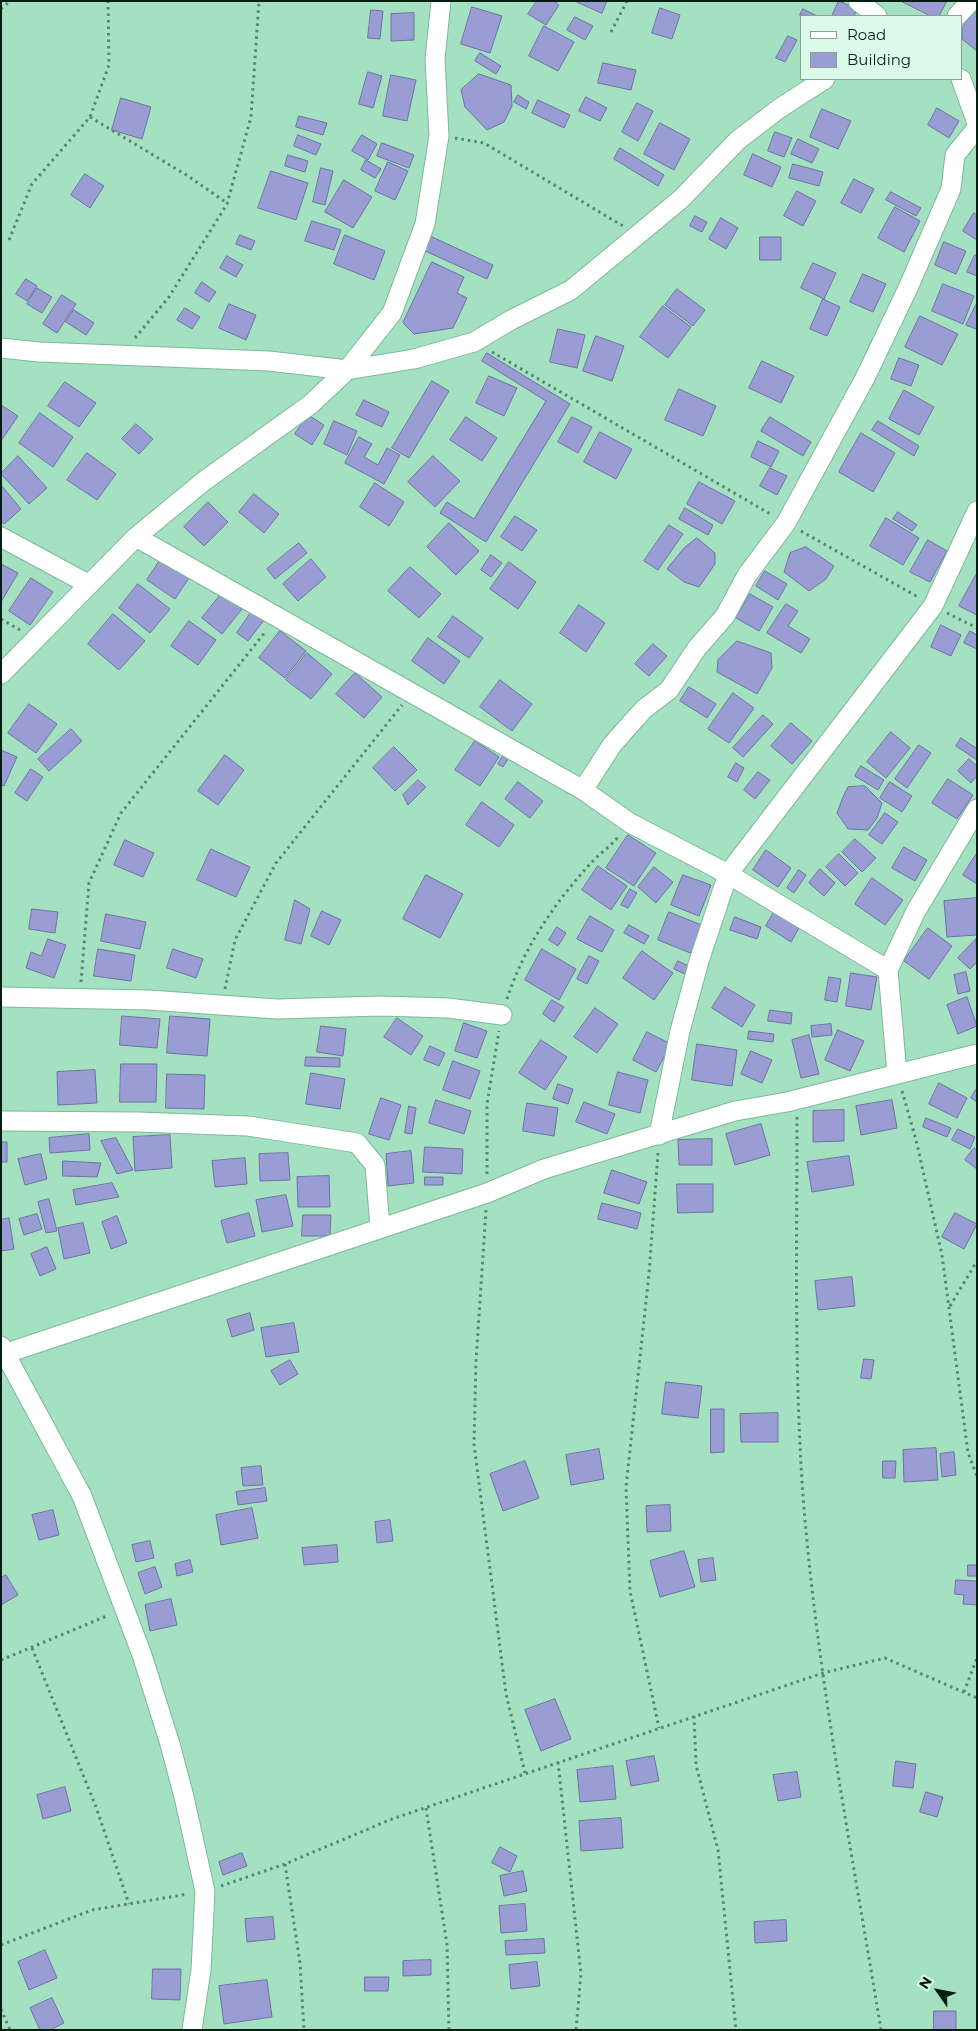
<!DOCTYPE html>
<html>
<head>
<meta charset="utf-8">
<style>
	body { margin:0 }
	#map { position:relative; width:978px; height:2031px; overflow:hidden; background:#a3e1c0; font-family:Montserrat,sans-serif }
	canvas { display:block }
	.frame { position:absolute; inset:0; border:2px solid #051e13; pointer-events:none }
	.legend { position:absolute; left:800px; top:15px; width:162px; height:65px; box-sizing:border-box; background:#dcfae9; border:1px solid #86a293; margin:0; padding:6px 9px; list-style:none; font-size:15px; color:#051e13 }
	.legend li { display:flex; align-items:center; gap:10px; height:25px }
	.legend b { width:25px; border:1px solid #86a293 }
	.north { position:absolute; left:913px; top:1966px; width:50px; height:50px; -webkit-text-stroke:4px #dcfae9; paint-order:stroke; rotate:303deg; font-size:14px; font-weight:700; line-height:20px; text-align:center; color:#051e13 }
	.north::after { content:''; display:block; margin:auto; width:18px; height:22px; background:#051e13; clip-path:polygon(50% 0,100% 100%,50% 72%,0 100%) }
</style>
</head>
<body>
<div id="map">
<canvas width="978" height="2031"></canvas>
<div class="frame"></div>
<ul class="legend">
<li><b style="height:6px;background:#fff"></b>Road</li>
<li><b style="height:14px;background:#999dd3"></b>Building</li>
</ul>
<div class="north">N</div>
</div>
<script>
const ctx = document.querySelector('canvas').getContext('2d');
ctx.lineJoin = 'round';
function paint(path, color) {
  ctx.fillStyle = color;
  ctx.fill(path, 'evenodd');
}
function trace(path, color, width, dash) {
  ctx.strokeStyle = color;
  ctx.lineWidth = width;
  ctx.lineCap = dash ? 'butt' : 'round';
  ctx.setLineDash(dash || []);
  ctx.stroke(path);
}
const building = new Path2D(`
	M537,1H554L559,5L546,25L528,14Z
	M575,1H607L602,13Z
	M839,1L857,9L854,16H832Z
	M901,1H947L939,16H931Z
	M472,7L502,16L490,53L461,44Z
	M660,8L680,15L672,39L652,33Z
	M803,9L817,16L800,15Z
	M371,10L383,11L380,39L368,38Z
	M974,12L977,14V51L962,39V28Z
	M414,13V40L391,41V14Z
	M575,17L593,26L585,40L567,30Z
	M544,26L574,42L558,71L529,56Z
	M788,36L797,40L785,62L776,58Z
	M480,53L501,66L496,74L475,61Z
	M603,63L636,70L631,90L598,83Z
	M368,72L382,76L373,108L359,104Z
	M479,74L511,85L512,106L504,122L487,130L465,107L461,90Z
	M391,75L416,80L407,121L383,116Z
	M518,95L529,102L526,109L514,102Z
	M586,97L607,108L600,121L579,111Z
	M121,98L151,107L142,139L112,130Z
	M538,100L570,115L564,128L532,113Z
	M637,103L653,111L638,141L622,132Z
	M937,108L959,121L949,138L928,125Z
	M822,109L851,121L838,149L810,137Z
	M299,116L327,123L323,135L296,127Z
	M660,123L690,139L674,170L644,154Z
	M775,132L792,138L784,157L768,151Z
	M298,135L321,144L316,155L294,146Z
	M362,135L377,144L368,160L352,151Z
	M798,139L819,149L812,163L791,154Z
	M382,143L414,155L409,168L377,156Z
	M620,148L664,175L658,186L614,159Z
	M753,154L781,167L772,187L744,175Z
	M288,155L308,161L305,172L285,166Z
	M366,160L381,169L375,178L361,170Z
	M388,162L408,171L395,200L375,191Z
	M793,164L823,172L819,186L789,178Z
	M321,168L333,171L325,205L313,202Z
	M271,171L308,183L296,220L258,208Z
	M85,174L104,186L90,208L71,195Z
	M854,179L874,189L861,213L841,203Z
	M344,180L372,197L353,228L325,212Z
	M797,191L816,201L803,226L784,216Z
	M891,192L921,208L916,216L886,200Z
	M895,207L920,221L904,252L878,238Z
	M974,213L977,215V240L963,231Z
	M695,216L707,222L702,232L690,226Z
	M721,218L738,228L726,249L709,239Z
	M312,221L341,230L334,250L305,241Z
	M240,235L255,241L251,250L236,244Z
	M345,235L385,251L374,280L334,264Z
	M430,236L493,265L487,279L423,250Z
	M760,237H781V260H760Z
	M944,242L966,251L956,274L935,265Z
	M975,255L977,256V276L967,272Z
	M227,256L243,265L236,277L220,268Z
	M432,262L464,277L457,293L467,298L453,328L414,334L403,323Z
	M813,263L836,273L824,299L801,288Z
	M863,274L886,284L873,312L850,302Z
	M26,279L37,286L27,301L16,294Z
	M202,282L216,292L209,302L195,293Z
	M943,284L974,296L963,324L932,311Z
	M37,288L52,297L42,313L27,304Z
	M677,289L705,310L693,326L665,305Z
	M62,295L76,304L57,333L43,324Z
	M823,299L840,307L827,336L810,329Z
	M977,303V327L976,329L966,325Z
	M229,304L256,315L246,340L219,328Z
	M663,306L691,327L668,358L640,337Z
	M185,308L200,317L192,329L177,320Z
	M74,310L94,323L86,335L66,322Z
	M920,316L958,334L942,365L905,347Z
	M558,329L585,335L577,368L550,362Z
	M596,336L624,346L612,381L583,371Z
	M487,353L570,404L486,542L440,513L447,502L474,519L546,401L482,361Z
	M899,358L919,365L911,386L891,379Z
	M762,361L794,376L781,403L749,388Z
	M489,376L517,388L504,416L476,403Z
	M432,381L449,391L409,458L392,448Z
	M65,382L96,403L79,427L48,406Z
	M679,389L716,406L703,436L665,420Z
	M904,390L934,407L919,435L889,419Z
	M364,400L389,412L382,427L356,415Z
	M1,405L18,416L1,441Z
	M40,413L73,437L53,467L19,443Z
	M308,415L324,425L312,445L295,434Z
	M466,417L497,438L482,461L450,440Z
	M572,417L592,427L578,453L558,442Z
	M770,417L811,442L803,456L761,431Z
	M334,421L357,431L347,455L324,444Z
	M878,421L919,446L914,456L872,430Z
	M136,424L153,439L139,454L122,439Z
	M600,432L632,449L616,479L584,462Z
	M861,433L895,453L873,492L839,472Z
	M359,437L372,444L364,457L378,465L387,448L400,455L384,484L345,463Z
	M758,441L779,451L771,467L751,457Z
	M87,453L116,474L97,500L67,480Z
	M18,456L47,488L29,504L1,474Z
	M433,456L460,481L435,507L408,482Z
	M770,468L787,476L777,495L760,486Z
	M699,482L735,501L722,524L687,504Z
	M375,483L404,502L389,526L360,507Z
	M1,485L21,509L4,524L1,521Z
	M254,494L279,514L264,533L239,512Z
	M208,502L228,522L204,546L184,527Z
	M685,508L713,525L708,535L679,519Z
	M898,512L917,525L912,531L893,519Z
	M515,516L537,530L522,551L501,537Z
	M886,518L919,538L903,565L870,546Z
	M449,523L479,551L456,575L427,547Z
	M669,525L683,534L658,570L644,561Z
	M697,538L715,553V564L699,587L684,582L667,569L684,548Z
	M928,540L947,551L930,582L910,572Z
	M299,543L307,553L275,579L267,569Z
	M806,547L834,566L826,579L809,591L784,572L790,553Z
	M491,555L502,563L491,577L481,570Z
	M161,559L189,578L175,599L147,580Z
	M311,559L326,577L298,601L283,584Z
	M509,562L536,582L518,609L490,589Z
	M1,564L18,573L1,602Z
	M410,567L441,594L419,618L388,591Z
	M765,571L787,584L778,600L756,586Z
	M977,573V615L959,606Z
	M31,578L53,592L30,625L9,611Z
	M138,584L170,609L150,633L119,608Z
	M222,593L242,609L222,634L202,618Z
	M750,594L773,607L759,631L736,618Z
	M786,604L798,611L788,626L810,639L801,653L767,633Z
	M579,605L605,623L586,652L560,633Z
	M252,611L264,620L248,641L237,633Z
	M113,614L145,641L119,670L88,644Z
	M453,616L483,638L469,658L438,637Z
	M189,621L216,640L198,665L171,646Z
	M941,625L961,635L951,656L931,647Z
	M280,631L306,651L285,678L259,658Z
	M970,631L977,635V649L964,643Z
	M428,638L460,661L444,684L412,661Z
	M737,641L771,653L772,668L757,694L717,672L718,660Z
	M653,644L667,656L649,676L635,664Z
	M307,653L332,674L311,699L286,680Z
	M355,673L382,697L364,718L336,694Z
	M500,680L532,704L512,731L480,707Z
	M689,687L716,704L707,718L680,701Z
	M733,693L754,708L729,743L708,729Z
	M29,704L57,724L36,753L8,733Z
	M763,715L773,724L743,757L733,748Z
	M791,723L812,741L792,764L771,746Z
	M71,729L82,741L49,771L38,759Z
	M891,732L910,748L886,778L867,762Z
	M961,738L976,748L977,746V760L956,746Z
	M475,741L499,757L480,786L455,770Z
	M919,745L931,753L907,788L895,779Z
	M394,747L417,770L395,791L373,768Z
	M1,750L17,757L4,786L1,785Z
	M505,753L510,756L503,767L498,764Z
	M225,755L244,770L218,805L198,791Z
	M969,759L977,766V776L971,783L958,771Z
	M736,763L744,768L737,782L728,777Z
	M861,766L884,780L878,790L855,776Z
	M31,769L43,777L27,801L15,793Z
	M758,772L770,780L755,799L744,790Z
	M948,779L973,795L957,819L932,803Z
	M418,780L426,787L408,805L403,795Z
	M518,782L543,801L530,818L505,799Z
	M890,782L912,796L902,812L880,798Z
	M865,786L882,803L877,818L868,830L848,829L837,813L843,797L848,787Z
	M482,802L514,825L499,847L466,825Z
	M885,813L898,822L882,844L869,835Z
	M628,835L656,853L634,886L606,868Z
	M855,839L876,858L862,872L842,852Z
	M125,840L154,853L143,877L114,865Z
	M904,847L927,860L915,881L892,868Z
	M211,849L250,867L236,897L197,880Z
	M766,850L791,868L778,887L753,870Z
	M977,853V884L963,875Z
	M839,854L858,873L845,886L826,867Z
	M598,866L627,886L611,910L582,890Z
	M654,867L673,882L656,903L638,887Z
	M820,869L835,883L824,896L809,883Z
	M799,870L806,875L794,893L787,888Z
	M426,875L463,894L440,938L403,919Z
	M683,875L711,885L699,916L671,905Z
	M872,878L903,900L885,925L855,904Z
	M630,889L637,893L628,908L621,905Z
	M977,898V935L947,937L944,901Z
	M295,900L310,909L301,944L285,940Z
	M32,909L58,912L55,933L29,929Z
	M322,911L341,920L329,945L311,936Z
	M669,912L704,926L693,954L658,940Z
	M774,912L799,928L791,942L766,926Z
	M106,914L146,922L140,949L101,941Z
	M590,916L614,930L602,952L577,939Z
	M735,917L761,927L757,939L730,930Z
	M629,925L649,936L644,944L624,933Z
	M557,927L566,933L558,946L549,940Z
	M928,928L952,946L929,979L904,961Z
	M48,939L66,945L54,978L26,968L31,952L41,956Z
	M976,939L977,962L970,969L958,958Z
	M98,949L135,955L131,981L94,976Z
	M173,949L203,959L196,978L167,968Z
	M542,949L576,969L559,1000L525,980Z
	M642,951L673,973L654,1000L623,978Z
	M589,956L599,961L587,984L577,979Z
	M678,961L693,968L689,976L674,969Z
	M966,972L970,991L958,994L954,975Z
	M851,973L877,977L871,1010L846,1006Z
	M829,977L841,979L837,1002L825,1000Z
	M725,987L755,1005L742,1027L712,1008Z
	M967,997L977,1026L958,1034L947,1005Z
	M552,1000L564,1007L554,1022L543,1014Z
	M595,1008L618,1024L597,1053L574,1037Z
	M770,1010L792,1013L791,1024L768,1021Z
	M122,1016L160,1019L157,1048L120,1045Z
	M170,1016L210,1019L207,1056L167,1053Z
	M397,1018L423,1036L411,1055L384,1037Z
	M464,1023L487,1031L477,1058L455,1051Z
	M831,1024L832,1035L812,1037L811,1026Z
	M321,1026L346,1029L343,1056L317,1052Z
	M838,1030L864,1041L850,1071L825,1060Z
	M749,1031L774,1034L773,1042L748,1039Z
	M647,1032L671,1044L656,1072L633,1060Z
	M809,1035L819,1074L801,1078L792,1040Z
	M541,1040L567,1057L545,1090L519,1073Z
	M697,1044L737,1050L732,1086L692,1080Z
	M430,1046L445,1053L439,1066L424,1060Z
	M751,1051L772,1060L762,1083L741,1074Z
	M306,1057L340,1058V1067L305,1066Z
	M453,1061L480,1071L470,1099L443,1090Z
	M121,1064H157L156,1102H120Z
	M95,1070L97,1103L58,1105L57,1072Z
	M618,1072L648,1080L640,1113L609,1105Z
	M311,1073L345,1079L340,1109L306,1104Z
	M167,1074L205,1075L204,1109L166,1108Z
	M939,1083L967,1098L957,1118L929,1104Z
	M558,1084L573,1089L568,1104L553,1099Z
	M977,1088V1102L971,1098Z
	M381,1098L401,1105L389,1140L369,1134Z
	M436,1100L471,1111L464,1134L429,1123Z
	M892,1100L897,1128L861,1135L856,1106Z
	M584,1102L615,1114L607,1134L576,1122Z
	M527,1103L558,1108L554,1136L523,1131Z
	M409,1106L416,1108L412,1134L405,1133Z
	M844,1110V1141L813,1142V1111Z
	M926,1118L951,1128L947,1137L923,1127Z
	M761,1124L770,1155L735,1165L726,1134Z
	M958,1129L975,1137L970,1149L952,1140Z
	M89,1134L90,1150L50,1153L49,1138Z
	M170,1135L172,1168L135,1171L133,1137Z
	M116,1138L133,1170L117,1174L101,1141Z
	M712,1139V1165H679L678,1140Z
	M1,1142H7V1162H1Z
	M425,1147L463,1149L462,1174L423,1172Z
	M974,1148L977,1150V1169L965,1160Z
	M411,1151L414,1183L388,1186L386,1154Z
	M288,1153L290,1180L260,1181L259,1154Z
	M41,1154L47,1179L25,1185L18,1159Z
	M849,1156L854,1185L812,1192L807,1162Z
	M245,1158L247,1184L215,1187L212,1161Z
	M63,1161L101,1163L97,1177L63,1176Z
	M612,1170L647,1182L639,1204L604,1193Z
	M329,1176L330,1207H298L297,1177Z
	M425,1177H443V1185H425Z
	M112,1183L119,1197L76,1205L73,1190Z
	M677,1184H713V1212L678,1213Z
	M286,1195L293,1226L262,1232L256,1200Z
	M49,1199L57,1231L46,1233L38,1202Z
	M602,1203L641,1213L637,1229L598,1219Z
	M249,1213L255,1236L227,1243L221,1221Z
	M955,1213L977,1224L964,1249L942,1237Z
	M37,1214L42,1229L24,1235L19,1219Z
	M303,1215H331L330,1236H302Z
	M117,1216L127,1243L111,1249L102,1222Z
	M9,1218L14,1249L1,1251V1220Z
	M83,1223L90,1253L64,1259L58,1228Z
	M47,1247L56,1269L40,1276L31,1254Z
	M852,1277L855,1306L818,1310L815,1281Z
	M250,1313L254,1330L232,1337L227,1320Z
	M294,1323L299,1352L266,1357L261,1328Z
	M864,1359L874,1360L871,1379L861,1378Z
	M290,1360L298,1374L280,1385L271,1371Z
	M666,1382L702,1386L698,1418L662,1414Z
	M711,1409H724V1452L711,1453Z
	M778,1413V1442H741L740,1414Z
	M936,1448L938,1480L904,1482L903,1450Z
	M599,1449L604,1479L571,1485L566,1455Z
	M954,1452L956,1475L942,1477L940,1454Z
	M525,1461L539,1498L503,1511L490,1474Z
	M883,1461H896L895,1478H883Z
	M261,1466L263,1485L243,1486L241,1468Z
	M265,1488L267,1501L238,1505L236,1492Z
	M670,1505L671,1531L647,1532L646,1506Z
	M252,1508L258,1538L221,1545L216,1515Z
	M53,1510L59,1535L39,1540L32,1515Z
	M390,1520L393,1541L377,1543L375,1522Z
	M150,1541L154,1558L136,1562L132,1545Z
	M337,1545L338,1562L304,1565L302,1548Z
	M684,1551L695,1587L660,1597L650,1561Z
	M713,1558L716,1580L701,1582L698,1560Z
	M190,1560L193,1572L177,1576L175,1564Z
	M968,1565H977V1576H968Z
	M155,1567L162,1587L145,1594L138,1573Z
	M6,1575L18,1595L1,1605V1578Z
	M956,1580L977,1581V1605L963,1604L964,1595L955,1594Z
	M171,1599L177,1625L150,1631L145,1605Z
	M555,1699L571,1739L541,1751L525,1710Z
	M654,1756L659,1781L631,1786L626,1761Z
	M896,1761L916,1764L913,1788L893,1786Z
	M613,1766L616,1799L580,1802L577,1770Z
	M797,1772L801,1797L778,1801L773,1775Z
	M65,1787L71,1811L43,1819L37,1795Z
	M926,1792L943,1797L937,1817L920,1812Z
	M621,1818L623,1848L581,1851L579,1821Z
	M500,1847L517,1856L510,1872L492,1863Z
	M242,1853L247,1866L223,1875L219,1862Z
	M523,1871L527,1891L504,1896L500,1876Z
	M525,1904L527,1931L501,1933L499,1906Z
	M273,1917L275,1939L247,1942L245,1919Z
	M786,1920L787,1941L755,1943L754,1922Z
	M544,1939L545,1953L506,1955L505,1941Z
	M45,1950L57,1978L29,1990L18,1962Z
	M431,1960V1975L403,1976V1961Z
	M537,1962L540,1986L511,1989L509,1965Z
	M153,1969H181L180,2000L152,1999Z
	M365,1977H389L388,1991H365Z
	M267,1980L272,2017L224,2024L219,1986Z
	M52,1998L64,2023L50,2030H40L30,2008Z
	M934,2011H956V2030H934Z`);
paint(building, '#999dd3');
trace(building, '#6e71a4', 1);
const street = new Path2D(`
	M858,1L877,16
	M957,16L971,1
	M961,79L977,123
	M1,348L39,352L269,361L347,370L414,359L474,342L511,320L571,290L681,199L738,140L780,108L825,79
	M1,537L88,584
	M136,537L583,790L630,823L728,874L888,970
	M1,674L136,537L204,481L311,404L347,370L392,313L425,224L439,136L435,59L441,1
	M583,790L612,745L626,729L644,709L669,690L697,648L725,616L747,575L786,523L865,378L908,288L951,189L955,155L977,128
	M1,997L149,1000L277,1009L380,1006L448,1008L502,1015
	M897,1074L888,970L916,911L977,809
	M1,1121L138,1122L248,1126L357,1143L375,1165L380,1228
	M659,1135L680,1031L699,961L728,874L933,606L977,511
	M1,1346L82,1496L142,1655L170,1744L184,1797L205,1891L201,1970L192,2030
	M1,1355L487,1193L544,1169L735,1111L787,1102L977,1054`);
trace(street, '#7cb99a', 21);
trace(new Path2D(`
	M1,9L10,1
	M611,32L627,1
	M90,117L188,176L227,203
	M455,138L484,143L623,226
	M9,240L32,184L90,117L109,65L108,1
	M135,338L169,297L227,204L251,117L259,1
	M492,352L772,515
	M801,531L918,597
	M947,613L977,628
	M1,619L20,630
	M81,982L89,883L121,813L266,631
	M225,989L235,940L276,863L402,705
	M507,999C523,949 555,902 591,863C599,854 610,847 618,837
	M902,1091L916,1140L942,1255L968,1453L977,1476
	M797,1117C797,1243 794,1370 803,1496C817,1675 852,1852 881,2030
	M658,1153L649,1274L626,1487L630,1591L659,1728
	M487,1174V1104L499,1031
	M486,1210L476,1361L474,1444L506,1694L525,1773
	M950,1306L977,1261
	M32,1648L96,1807L129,1904
	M1,1660L109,1615
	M964,1692L977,1658
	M694,1716L696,1765L718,1850L736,2030
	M558,1762L581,1974L576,2030
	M426,1808L447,1945L449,2030
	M285,1864L300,1963L304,2030
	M221,1886L285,1864L392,1819L823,1673L885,1658L977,1698
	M1,1945L92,1910L188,1894
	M1,2009L10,2030`), '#59856f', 3, [2.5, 4]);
trace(street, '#fff', 19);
</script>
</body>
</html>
